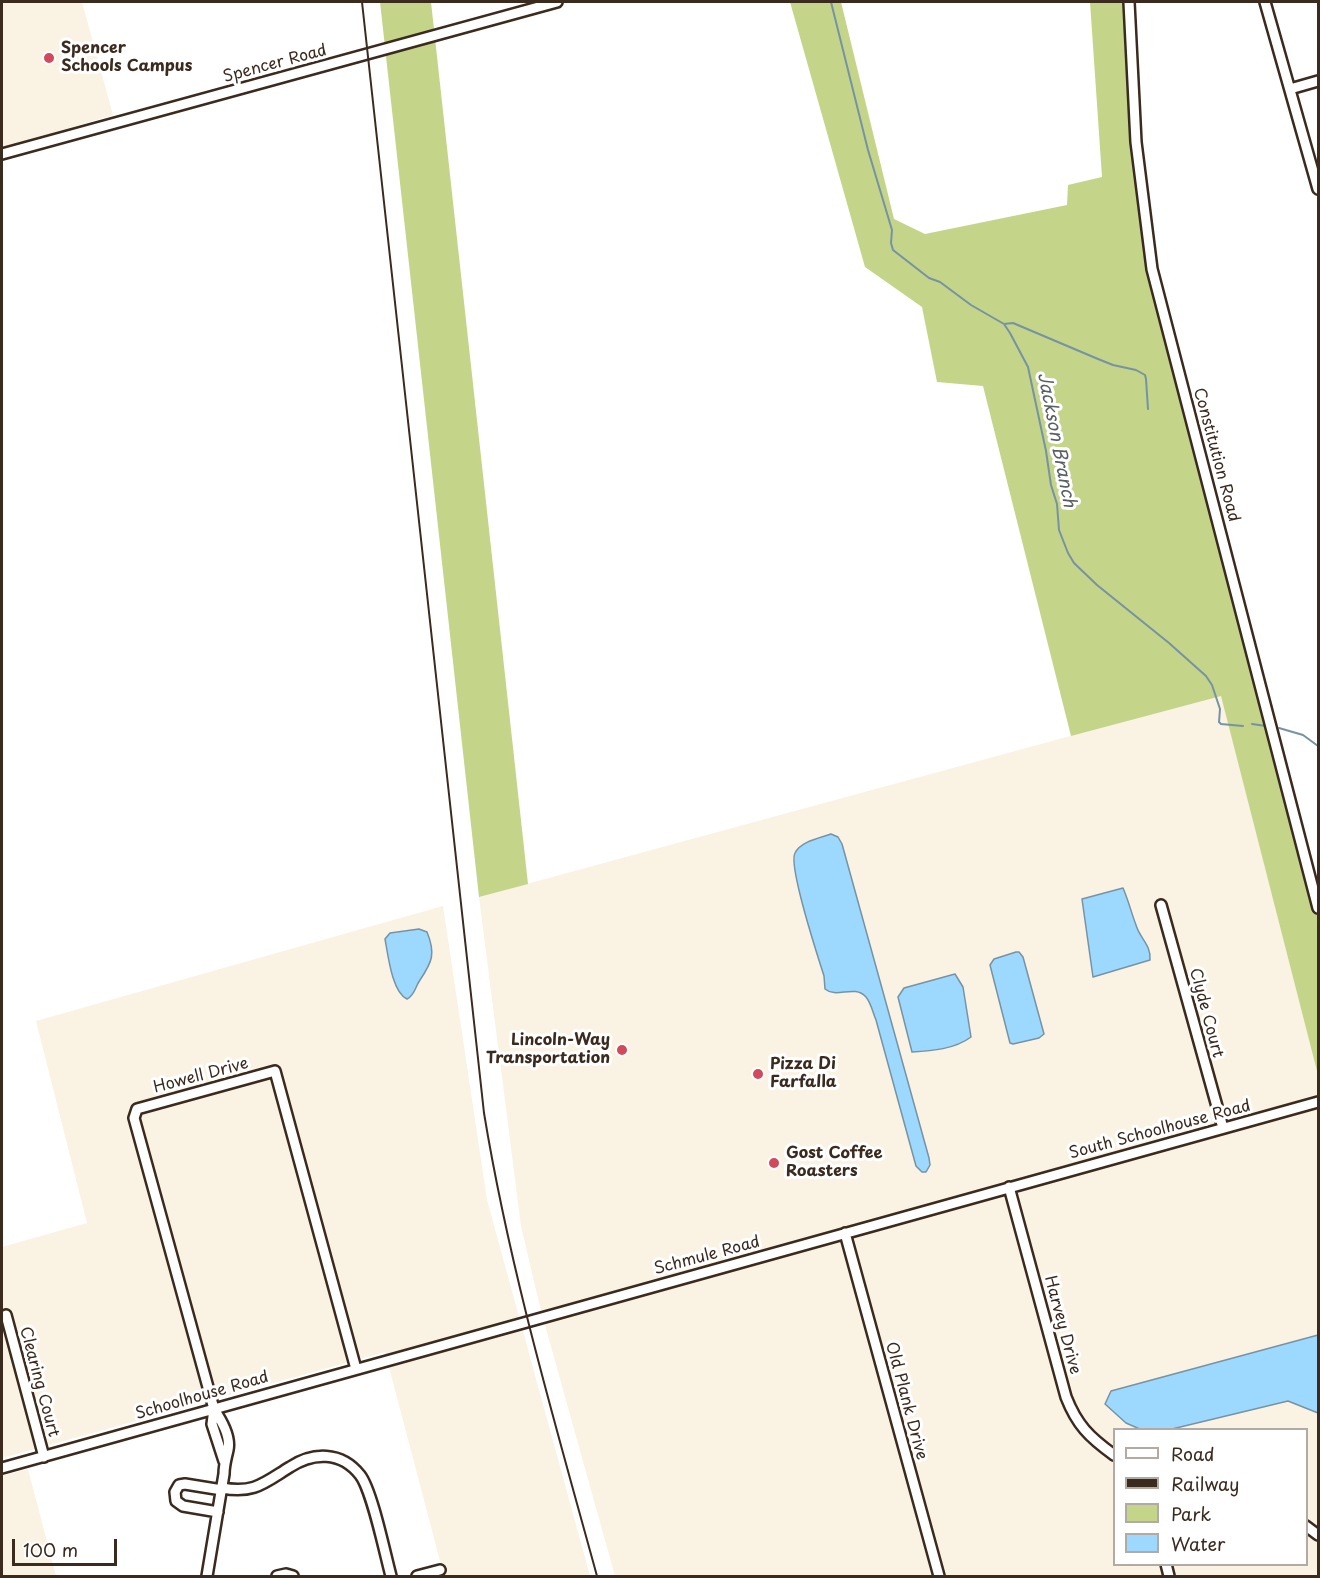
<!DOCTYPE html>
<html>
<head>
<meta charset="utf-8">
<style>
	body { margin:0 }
	#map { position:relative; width:1320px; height:1578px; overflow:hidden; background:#fff; font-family:"Playpen Sans",sans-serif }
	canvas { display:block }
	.frame { position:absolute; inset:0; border:3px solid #3b2a1e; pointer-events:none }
	.legend { position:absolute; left:1113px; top:1428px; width:195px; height:138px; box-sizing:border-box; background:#fff; border:2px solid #b1aaa5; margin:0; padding:8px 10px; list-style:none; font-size:18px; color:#3b2a1e }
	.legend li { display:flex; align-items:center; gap:12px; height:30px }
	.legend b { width:30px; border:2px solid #b1aaa5 }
	.scale { position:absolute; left:12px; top:1539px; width:105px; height:27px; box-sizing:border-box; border:3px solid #3b2a1e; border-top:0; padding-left:8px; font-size:18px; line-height:21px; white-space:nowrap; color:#3b2a1e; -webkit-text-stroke:4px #fff; paint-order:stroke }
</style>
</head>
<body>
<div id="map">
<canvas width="1320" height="1578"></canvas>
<div class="frame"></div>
<ul class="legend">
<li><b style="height:8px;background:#fff"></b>Road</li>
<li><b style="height:8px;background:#3b2a1e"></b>Railway</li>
<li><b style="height:16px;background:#c4d489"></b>Park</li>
<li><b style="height:16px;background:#9dd9fe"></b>Water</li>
</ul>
<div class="scale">100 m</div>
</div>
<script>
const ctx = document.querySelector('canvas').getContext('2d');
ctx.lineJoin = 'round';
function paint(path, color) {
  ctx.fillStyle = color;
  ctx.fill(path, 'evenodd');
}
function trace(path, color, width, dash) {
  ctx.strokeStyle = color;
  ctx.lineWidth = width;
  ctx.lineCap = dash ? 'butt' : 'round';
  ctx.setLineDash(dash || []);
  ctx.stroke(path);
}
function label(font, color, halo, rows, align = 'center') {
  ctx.font = font + ' "Playpen Sans",sans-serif';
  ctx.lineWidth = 6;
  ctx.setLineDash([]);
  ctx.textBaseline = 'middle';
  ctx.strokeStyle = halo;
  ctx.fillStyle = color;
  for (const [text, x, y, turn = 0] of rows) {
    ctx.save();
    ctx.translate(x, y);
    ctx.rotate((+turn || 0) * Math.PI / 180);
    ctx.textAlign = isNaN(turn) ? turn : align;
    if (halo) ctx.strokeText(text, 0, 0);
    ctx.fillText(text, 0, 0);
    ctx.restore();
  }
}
paint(new Path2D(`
	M2,2H82L113,115L2,148Z
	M1221,695L1318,1075V1576H615L540,1307L521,1226L479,897ZM1114,1430H1306V1564H1114Z
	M443,906L487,1200L590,1576H444L385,1352L2,1458V1247L87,1223L36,1021Z
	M28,1469L56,1576H2V1476Z`), '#faf2e3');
paint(new Path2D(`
	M380,2H431L528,884L479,897Z
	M790,2H841L894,219L925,234L1067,205L1068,185L1102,177L1090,2H1131L1139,129L1154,266L1318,897V1075L1221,696L1071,736L983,386L937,382L922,307L865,267Z`), '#c4d489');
const water = new Path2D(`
	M831,834L838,837L842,844L929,1158L930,1165L926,1172H922L916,1166L876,1020C873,1013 871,1003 866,997C854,984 837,999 825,989L824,976C818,957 788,866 795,853C801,841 820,838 831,834Z
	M1123,888C1129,902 1131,912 1136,925C1140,939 1151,944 1150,960L1093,977L1082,899Z
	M419,929L427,932C436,954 432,962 420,980C415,987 415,995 407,999C392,992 388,955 385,939L390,933Z
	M1016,952H1019L1023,957L1044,1034L1039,1038L1013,1044L1010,1043L990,965L994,959Z
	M955,974L963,987L971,1037C955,1049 932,1051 912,1052L898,997L904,988Z
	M1318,1335V1413L1288,1401L1172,1429L1142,1430L1126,1423L1105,1404L1111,1391Z`);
paint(water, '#9dd9fe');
trace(water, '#7693a4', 1.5);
trace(new Path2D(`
	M831,2L868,150L892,230L891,243L893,250L929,278L940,282L971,305L1004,324L1010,333L1028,367L1046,451L1051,485L1057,504L1059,530L1068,553L1074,563L1097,585L1169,643L1206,676L1212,685L1220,709L1219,722L1221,724L1243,726
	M1004,324L1013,323L1098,359L1113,365L1136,370L1145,375L1146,379L1148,409
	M1252,724L1266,726
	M1279,728L1303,735L1318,746`), '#7693a4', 2);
const minor = new Path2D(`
	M1129,2L1136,142L1152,269L1318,908
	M1265,2L1318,189
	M1290,89L1318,81
	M2,154L557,2
	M1161,905L1223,1128
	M1009,1187L1066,1397C1077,1425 1089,1437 1114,1455
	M845,1233L939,1576
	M6,1315L44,1457
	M214,1409L212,1424L224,1461
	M2,1468L1318,1102
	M222,1488C254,1494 264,1483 290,1467C313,1452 341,1451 360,1475C372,1490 385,1554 391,1576
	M218,1512L183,1506L176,1501L175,1492L179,1485L185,1484L222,1490
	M1306,1526L1318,1535
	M1166,1564L1169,1576
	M207,1576L224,1474C224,1465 226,1459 228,1450C231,1436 221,1420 214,1409L134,1118L137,1109L275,1071L356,1369
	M277,1576L286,1574L293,1576
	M417,1576L440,1570`);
trace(minor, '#3b2a1e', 14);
trace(minor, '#fff', 9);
trace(new Path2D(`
	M362,2L484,1113C510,1271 555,1423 597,1576`), '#3b2a1e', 2);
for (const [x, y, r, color] of [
	[49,58,6,"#d1495b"],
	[622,1050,6,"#d1495b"],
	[758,1074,6,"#d1495b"],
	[774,1163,6,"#d1495b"]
]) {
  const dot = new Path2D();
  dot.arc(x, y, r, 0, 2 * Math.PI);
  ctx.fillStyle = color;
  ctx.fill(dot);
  trace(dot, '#fff', 2);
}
label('bold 16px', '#3b2a1e', '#fff', [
	["Spencer",61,49],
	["Schools Campus",61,67],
	["Lincoln-Way",610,1041,"right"],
	["Transportation",610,1059,"right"],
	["Pizza Di",770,1065],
	["Farfalla",770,1083],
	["Gost Coffee",786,1154],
	["Roasters",786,1172]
], 'left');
label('16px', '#3b2a1e', '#fff', [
	["Spencer Road",275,64,-15],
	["Constitution Road",1216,455,75],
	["Clyde Court",1206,1013,75],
	["Howell Drive",201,1076,-15],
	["South Schoolhouse Road",1160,1130,-15],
	["Schmule Road",707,1256,-15],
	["Harvey Drive",1062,1325,75],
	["Clearing Court",39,1382,75],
	["Schoolhouse Road",202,1396,-16],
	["Old Plank Drive",906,1401,75]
]);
label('italic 18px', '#585f61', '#fff', [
	["Jackson Branch",1056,440,79]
]);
</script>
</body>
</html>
